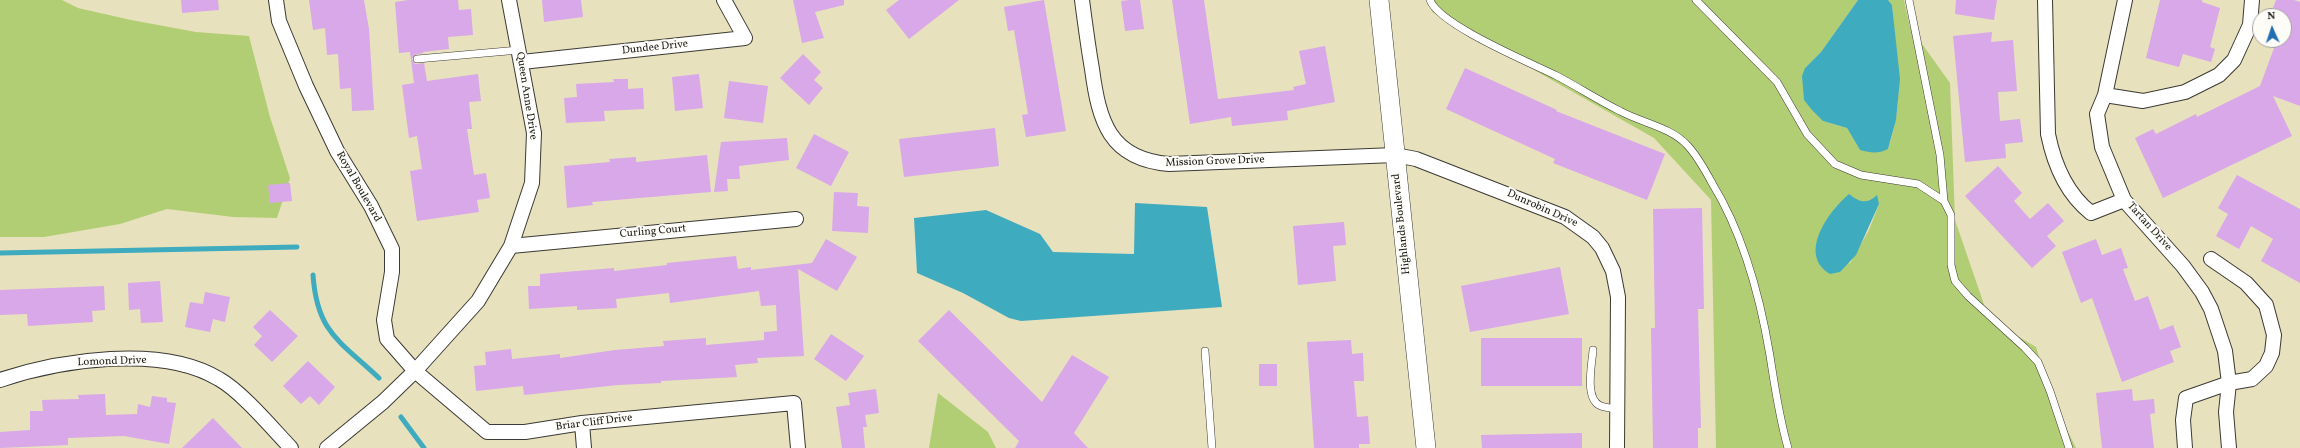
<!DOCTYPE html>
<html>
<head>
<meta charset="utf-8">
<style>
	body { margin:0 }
	#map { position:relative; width:2300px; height:448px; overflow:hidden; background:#e8e1bd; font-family:Vollkorn,serif }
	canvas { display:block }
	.north { position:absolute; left:2252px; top:8px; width:40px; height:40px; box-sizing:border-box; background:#fdfcf7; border:1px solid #a3a29f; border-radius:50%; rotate:357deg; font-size:11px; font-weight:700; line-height:16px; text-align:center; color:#1c1c1c }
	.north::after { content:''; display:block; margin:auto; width:14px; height:18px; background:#1f6fb2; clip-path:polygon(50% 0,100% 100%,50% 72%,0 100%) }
</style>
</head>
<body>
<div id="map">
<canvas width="2300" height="448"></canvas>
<div class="north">N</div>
</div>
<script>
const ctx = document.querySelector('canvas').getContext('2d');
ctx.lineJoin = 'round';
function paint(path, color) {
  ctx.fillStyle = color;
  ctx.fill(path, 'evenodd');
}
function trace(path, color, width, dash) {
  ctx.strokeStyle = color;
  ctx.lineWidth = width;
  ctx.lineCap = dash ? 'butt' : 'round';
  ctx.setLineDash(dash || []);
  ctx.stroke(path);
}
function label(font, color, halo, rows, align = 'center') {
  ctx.font = font + ' Vollkorn,serif';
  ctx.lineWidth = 4;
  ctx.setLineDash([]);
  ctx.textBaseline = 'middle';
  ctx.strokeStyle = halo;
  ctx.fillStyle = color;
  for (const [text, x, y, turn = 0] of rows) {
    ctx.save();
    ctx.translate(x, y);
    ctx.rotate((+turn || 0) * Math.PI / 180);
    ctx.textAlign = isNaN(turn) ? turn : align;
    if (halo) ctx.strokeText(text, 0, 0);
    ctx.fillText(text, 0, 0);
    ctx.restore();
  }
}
paint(new Path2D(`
	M0,0H62L78,8L131,20L196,32L249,36L270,117L290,178L277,218L233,217L167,209L120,224L44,237H0Z
	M1428,0H1858L1821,52L1805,68L1823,121L1847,128L1860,150L1888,149C1906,97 1896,58 1892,5L1888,0H1904L1910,27L1950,83L1955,220L1989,319L2036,347L2055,405L2076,448H1716L1711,200L1654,138L1432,12ZM1856,200L1879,204L1869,230L1849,265Z
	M938,393L988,432L996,448H929Z`), '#b2ce74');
paint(new Path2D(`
	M1858,0H1888L1892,5L1900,79L1896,120L1888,149C1878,154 1871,153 1860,150L1847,128L1823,121L1812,110L1804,100L1802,76L1805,68L1821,52Z
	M1849,194C1859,202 1867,205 1877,195L1879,204L1856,255L1840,272L1830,274C1797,254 1829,211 1849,194Z
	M1135,203L1207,207L1222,307L1021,321L1009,318L963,293L917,273L914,218L986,210L1040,234L1053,252L1134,254Z`), '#3fabbe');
trace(new Path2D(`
	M0,253L297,247
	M313,275C317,333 340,341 379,378
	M401,417L424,448`), '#3fabbe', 5);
paint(new Path2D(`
	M181,0H218L219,10L182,13Z
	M309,0H364L369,29L374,110L352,111L351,88L340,89L338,54L327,55L325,28L313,30Z
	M408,0H458L459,10L471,9L473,35L448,37L449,49L423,52V53L414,55L412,59L415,64L424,63L427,81L478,74L481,101L469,102L472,129H467L474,175L486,173L490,198L477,200L479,212L417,221L410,171L422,169L417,136L409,138L402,85L414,83L410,52L399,53L395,2Z
	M542,0H581L583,17L544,22Z
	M793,0H844V5L815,12L824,38L802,43Z
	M899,0H959L909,39L886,10Z
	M1044,0L1066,131L1026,137L1022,115L1028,114L1014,30L1008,31L1004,7Z
	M1129,0H1140L1144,29L1125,31L1121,1Z
	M1172,0H1204L1218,99L1294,90L1293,87L1306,84L1299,51L1325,46L1335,102L1287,111L1288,120L1232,126L1231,117L1190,124Z
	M1956,0H1997L1994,20L1955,14Z
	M2160,0H2202V2L2220,8L2210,47L2215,49L2211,62L2183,54L2179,67L2146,58Z
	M2276,0H2294L2300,2V106L2273,96L2292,136L2163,198L2135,138L2153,129L2156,134L2196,114L2197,117L2260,86L2277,40H2284V16H2270Z
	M1992,32L1991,42L2013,40L2017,91L1998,92L2000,121L2020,119L2023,142L2005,144L2006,158L1965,162L1953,36Z
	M803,54L821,72L814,80L823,88L809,105L780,78Z
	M1465,68L1557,110L1556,111L1665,154L1647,200L1553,163L1555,159L1446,109Z
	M699,74L703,108L675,111L672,77Z
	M613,79H628V89L643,88L644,109L604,111L605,121L566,123L564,98L577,97L576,84L614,82Z
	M729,81L768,86L763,123L724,118Z
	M995,128L999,166L904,177L899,139Z
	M814,134L849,152L831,186L796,168Z
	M787,138L789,160L739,166L740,179H727L728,191L714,192L721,142Z
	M707,155L711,192L592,202L593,205L567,208L564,166L610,162L609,159L636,157V162Z
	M1998,166L2022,193L2014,201L2030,219L2048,203L2064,221L2047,236L2056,246L2032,268L1965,196Z
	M2237,175L2300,209V283L2261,261L2273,239L2251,226L2239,249L2216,236L2228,214L2218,208Z
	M290,183L292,201L270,203L268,185Z
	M834,192L858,193L857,206L869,207L868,233L832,231Z
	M1702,208L1704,309H1698L1701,428H1698V448H1653L1651,328H1655L1653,209Z
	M1344,222L1346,245L1333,246L1336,281L1298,285L1293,226Z
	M826,239L857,257L837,291L798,269L804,356L757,358L758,363L735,365L737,377L661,381V383L618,385L524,395L523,386L476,391L474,366L486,365L485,352L511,349L512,359L560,354V358L615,350L664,346L663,341L706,338V345L764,340V332L777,331L776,305L761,306L759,291L670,303L669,293L616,299L617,308L577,310V306L529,309L528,286H540V274L614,268V271L667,265V263L736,256L738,269L751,267V270L812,263Z
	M2096,239L2102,255L2121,248L2128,268L2123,269L2135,301L2148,296L2160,330L2173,325L2181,347L2170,351L2174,362L2122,382L2092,298L2081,303L2062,252Z
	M1560,267L1569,314L1470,332L1461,286Z
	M160,281L163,322L141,323L140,309L129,310L128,283Z
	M104,286L105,310L92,311L93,322L28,326L27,314L0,315V290Z
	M205,292L230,297L225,322L213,319L210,332L185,327L190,302L203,304Z
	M270,310L298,336L272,362L254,345L262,336L253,327Z
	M949,310L1042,402L1072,355L1109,377L1074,433L1088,448H1015L1019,441L918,341Z
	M831,334L864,356L846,381L814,359Z
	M1481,338H1582V386H1481Z
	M1351,340L1352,354L1363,353L1364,381H1354L1357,417L1368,416L1370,444H1359V448H1314L1307,342Z
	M308,361L335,387L319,405L310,396L301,404L283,386Z
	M1259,364H1277V386H1259Z
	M876,389L879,413L865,415L867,427H863L865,448H842L836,407L850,405L848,393Z
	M2132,389L2133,401L2154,399L2155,413L2150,414L2154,448H2102L2096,393Z
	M105,394L106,415L137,414L138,404L150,407L152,396L167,398V402L176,403L169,444L124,436L68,438V445L0,448V432L30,430V411H43L42,400L79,399L78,395Z
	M213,418L242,448H182Z
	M1582,433V448H1482L1481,435Z`), '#d8a8e9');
const lane = new Path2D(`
	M1430,0C1439,25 1531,63 1557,76C1578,87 1598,100 1620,111C1642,123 1671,127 1688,146C1698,157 1705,170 1712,183C1744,235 1760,296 1770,356C1775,388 1779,417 1788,448
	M1696,0L1777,82L1807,134L1835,164L1861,175L1918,184L1944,201L1951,215V265L1955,281L1968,296L2025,348L2038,362L2050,391L2069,448
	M1909,0L1940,155L1944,201
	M417,59L519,50
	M1593,350C1592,364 1584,400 1601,406C1606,408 1612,408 1617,409
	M1205,351L1212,448`);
const street = new Path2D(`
	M276,0L279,21L306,86L337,151L371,206L392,249V272L384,320L387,339L415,371L487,432H525L582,423L794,403L798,448
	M1082,0C1085,23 1088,46 1092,69C1099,121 1109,159 1169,164L1395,155L1416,159L1565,217L1593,237L1602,248L1613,271L1618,297L1617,448
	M2045,0L2048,134C2054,164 2067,194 2091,213L2124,200
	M2125,0L2105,95L2097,114L2102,147L2124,200L2183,266L2202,292L2211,309L2225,351L2229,383L2226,412L2229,448
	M522,62L745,38L724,0
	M2105,95L2143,101L2185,92L2219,75L2234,60L2250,25L2252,0
	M511,246L796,219
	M0,380C60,360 162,344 219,379C242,392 272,428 291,448
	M582,423L584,448
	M327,448L383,402L415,371L478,301L511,246L532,183L534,133L509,0
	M2185,448L2183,420L2186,398L2229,383L2252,379L2266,366L2272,353L2274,335L2266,305L2246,283L2211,259`);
const secondary = new Path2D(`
	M1379,0L1426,448`);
trace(lane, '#3b3a34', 8);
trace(street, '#3b3a34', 16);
trace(secondary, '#3b3a34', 20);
trace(lane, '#fff', 7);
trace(street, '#fff', 14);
trace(secondary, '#fff', 19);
label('11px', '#1c1c1c', '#fdfcf7', [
	["Dundee Drive",655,48,-6],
	["Queen Anne Drive",526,96,81],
	["Mission Grove Drive",1215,162,-2],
	["Royal Boulevard",358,187,60],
	["Dunrobin Drive",1542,209,24],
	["Highlands Boulevard",1402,224,-96],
	["Tartan Drive",2149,227,48],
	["Curling Court",653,232,-5],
	["Lomond Drive",112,362,-2],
	["Briar Cliff Drive",594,423,-7]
]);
</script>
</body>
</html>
